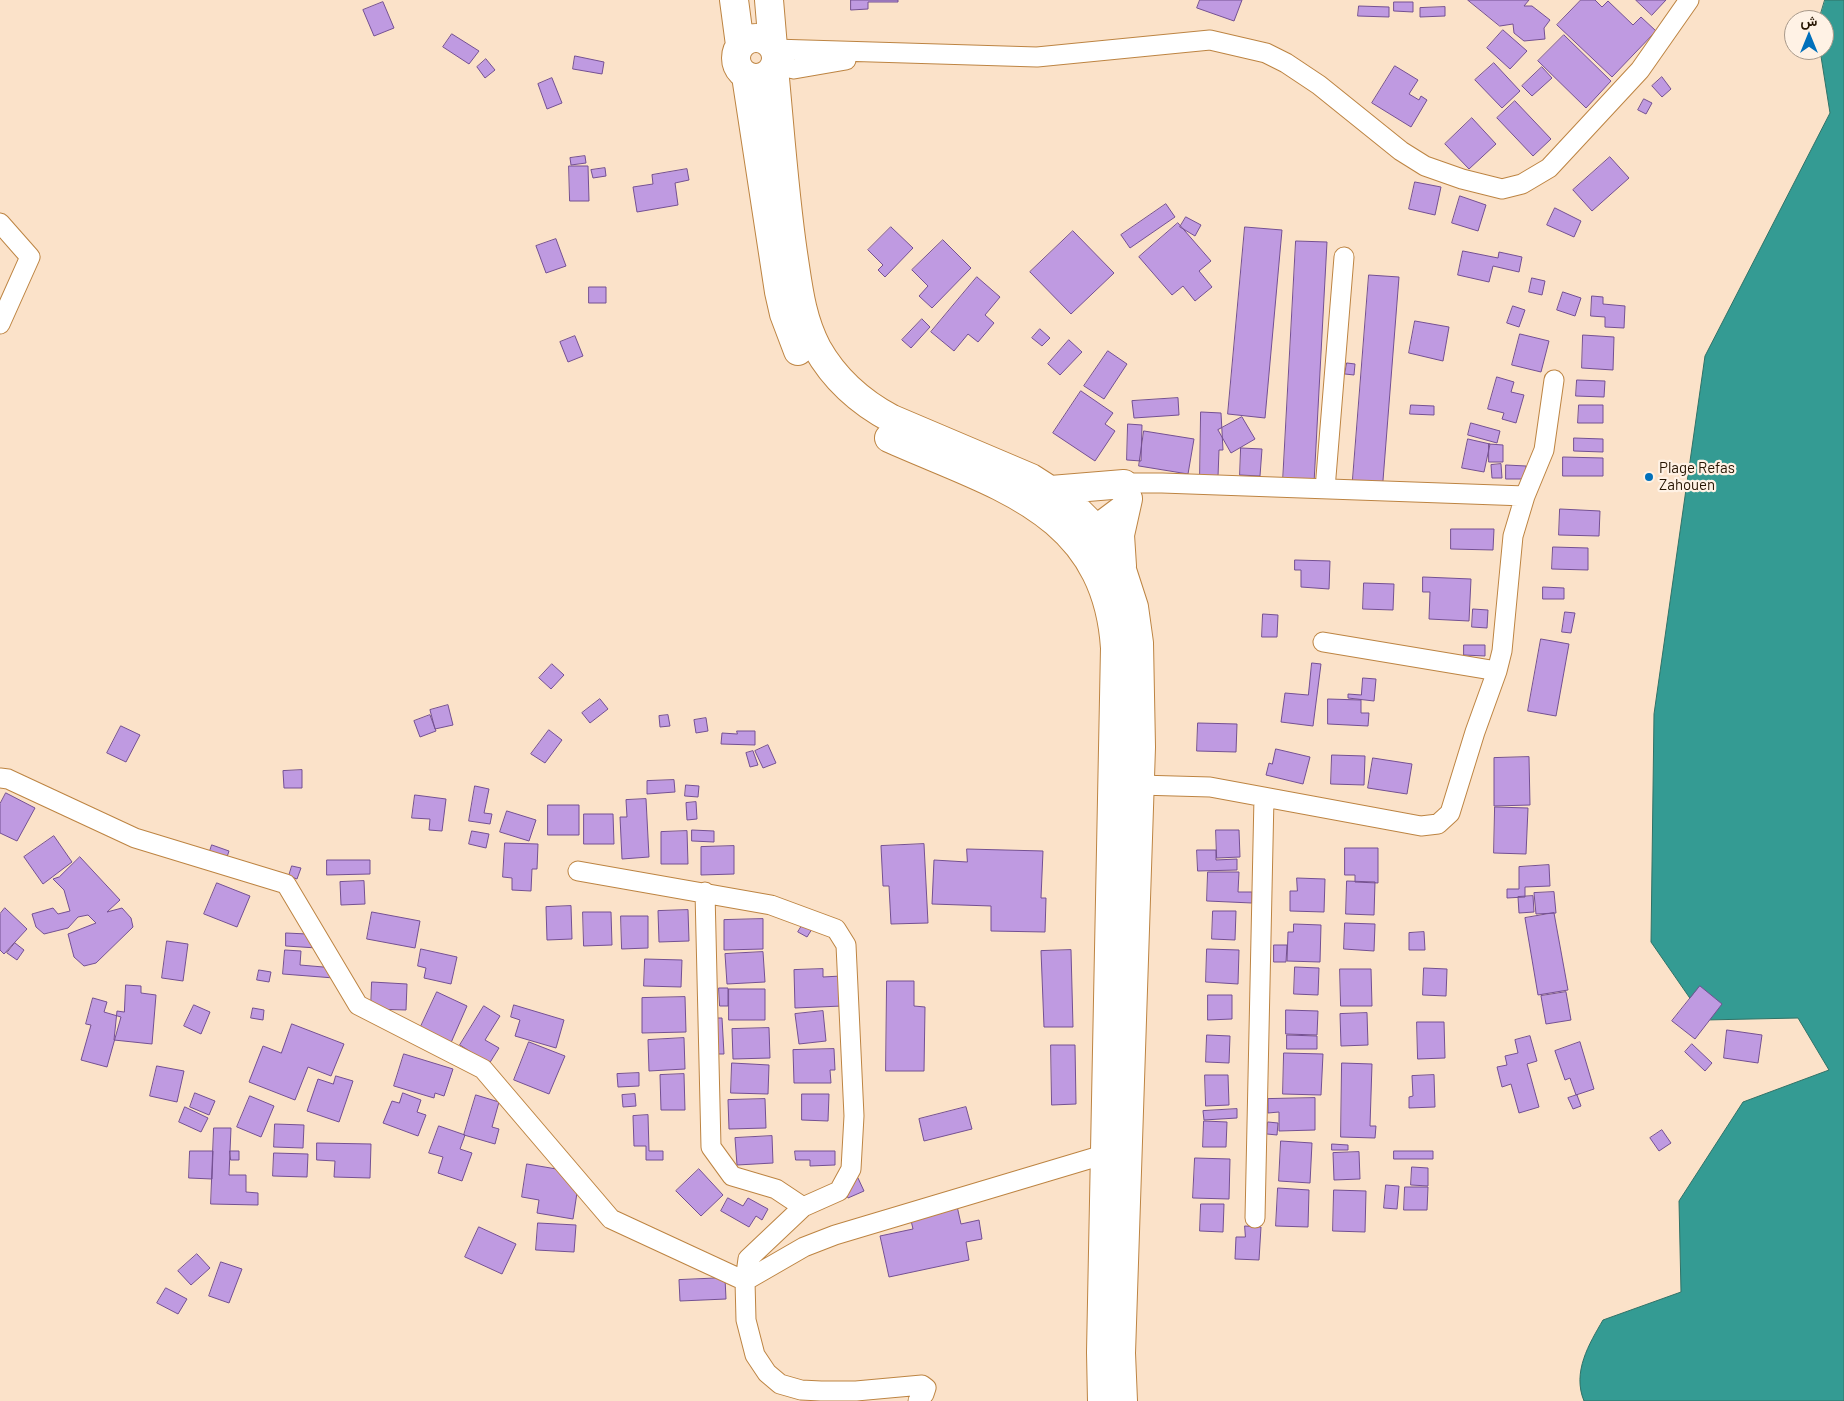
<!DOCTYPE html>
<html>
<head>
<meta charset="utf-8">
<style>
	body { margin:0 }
	#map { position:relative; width:1844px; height:1401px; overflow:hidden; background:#fbe2c9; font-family:Barlow,Vazirmatn,sans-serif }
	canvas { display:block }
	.north { position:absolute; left:1784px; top:10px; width:50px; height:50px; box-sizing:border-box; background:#fff2e5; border:1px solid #a8998a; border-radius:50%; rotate:0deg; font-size:14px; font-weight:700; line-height:20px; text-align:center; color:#251401 }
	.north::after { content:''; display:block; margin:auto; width:18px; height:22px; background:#0170bb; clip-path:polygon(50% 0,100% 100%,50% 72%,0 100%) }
</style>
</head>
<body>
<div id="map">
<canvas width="1844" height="1401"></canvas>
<div class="north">ش</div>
</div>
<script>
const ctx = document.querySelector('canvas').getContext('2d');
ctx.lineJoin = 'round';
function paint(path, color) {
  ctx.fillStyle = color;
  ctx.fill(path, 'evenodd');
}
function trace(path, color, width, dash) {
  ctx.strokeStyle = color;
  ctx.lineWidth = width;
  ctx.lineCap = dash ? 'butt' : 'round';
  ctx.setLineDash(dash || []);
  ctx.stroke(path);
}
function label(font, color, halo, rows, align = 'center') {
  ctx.font = font + ' Barlow,sans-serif';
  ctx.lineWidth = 4.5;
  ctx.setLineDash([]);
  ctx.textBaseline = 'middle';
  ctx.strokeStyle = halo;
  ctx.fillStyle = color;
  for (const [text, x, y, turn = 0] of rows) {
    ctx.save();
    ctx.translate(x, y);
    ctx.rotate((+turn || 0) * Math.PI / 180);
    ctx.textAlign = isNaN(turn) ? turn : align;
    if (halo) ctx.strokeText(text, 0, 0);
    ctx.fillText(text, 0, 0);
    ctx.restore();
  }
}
const water = new Path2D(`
	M1825,0H1844V1401H1584C1572,1372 1589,1344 1603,1320L1681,1292L1679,1201L1743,1102L1829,1070L1798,1018L1705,1020L1651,942L1654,714L1705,356L1830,113L1820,50H1824V20H1819Z`);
paint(water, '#349b93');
trace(water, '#307267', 1);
const building = new Path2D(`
	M851,0H898V2H868V9L851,10Z
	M1200,0H1242L1234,21L1197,8Z
	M1468,0H1529L1524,6H1532L1550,20L1544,28L1545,39L1524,41L1514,33L1513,24L1500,26Z
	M1581,0H1595L1602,7L1608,1L1633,25L1641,17L1656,31L1612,77L1557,25Z
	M1636,0H1666L1652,15Z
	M383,2L394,28L374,36L363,10Z
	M1394,2H1413V12L1394,11Z
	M1359,6L1389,7V17L1358,16Z
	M1445,7V16L1420,17V8Z
	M1503,30L1527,51L1510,69L1487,48Z
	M452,34L479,51L469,64L443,47Z
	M1564,35L1611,81L1586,108L1538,61Z
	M575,56L604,62L602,74L573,69Z
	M486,59L495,70L485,78L477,67Z
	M1494,63L1520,91L1502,108L1475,80Z
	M1395,66L1418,80L1409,94L1419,100L1421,96L1427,100L1411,127L1372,103Z
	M1542,67L1552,78L1532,96L1522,86Z
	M1662,77L1671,89L1662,97L1652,86Z
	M552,78L562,103L547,109L538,84Z
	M1644,99L1652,103L1646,114L1638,110Z
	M1515,101L1551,139L1533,156L1497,118Z
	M1472,118L1496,144L1469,169L1445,144Z
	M585,156L586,163L571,165L570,158Z
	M1610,157L1629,178L1592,211L1573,190Z
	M569,166H588L589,201H570Z
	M605,168L606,176L593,178L591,170Z
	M687,169L689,180L675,183L678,205L637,212L633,187L653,184L652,175Z
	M1415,182L1441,187L1435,215L1409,209Z
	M1460,196L1486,205L1478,231L1452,223Z
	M1166,204L1175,217L1130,248L1121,235Z
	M1555,208L1581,221L1574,237L1547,225Z
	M1186,217L1201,225L1195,236L1180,227Z
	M1178,223L1211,261L1199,271L1212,287L1195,301L1183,286L1172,295L1139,257Z
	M891,227L913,248L885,277L878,270L883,265L868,250Z
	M1245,227L1282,230L1265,418L1228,414Z
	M1073,231L1114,273L1071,314L1030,272Z
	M556,239L566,266L546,273L536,246Z
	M943,240L971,268L932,308L919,296L928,286L912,270Z
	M1296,241L1327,242L1314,483L1283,481Z
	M1463,251L1498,258L1499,252L1522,257L1519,272L1493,266L1489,282L1458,275Z
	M1369,275L1399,277L1382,493L1352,491Z
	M977,277L1000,297L985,315L994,323L978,342L968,334L954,351L931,332Z
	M1532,278L1545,281L1542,295L1529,292Z
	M589,287H606V303H589Z
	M1563,292L1581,298L1575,316L1557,310Z
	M1592,296L1603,297V304L1625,306L1624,328L1605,327V317L1591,316Z
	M1513,306L1525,310L1519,327L1507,323Z
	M922,319L930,327L911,348L902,340Z
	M1415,321L1449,327L1443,361L1409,353Z
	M1040,329L1050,338L1042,346L1032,338Z
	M1520,334L1549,341L1541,372L1512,365Z
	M1583,335L1614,337L1613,370L1582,368Z
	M575,336L583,356L568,362L560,342Z
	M1069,340L1082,352L1060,375L1048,364Z
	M1108,351L1127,364L1104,399L1084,386Z
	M1347,363L1355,364L1354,375L1345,374Z
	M1497,377L1514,382L1511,392L1524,395L1516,423L1502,419L1504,413L1488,409Z
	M1577,380L1605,381L1604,397L1576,396Z
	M1081,391L1113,413L1105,424L1115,431L1095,461L1053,433Z
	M1178,398L1179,415L1134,418L1132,401Z
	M1411,405L1434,406V415L1410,414Z
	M1579,405H1603V423H1578Z
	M1201,412L1221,413L1223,450H1219L1218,477H1200Z
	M1242,417L1255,439L1231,453L1218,430Z
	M1471,423L1500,431L1497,443L1468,435Z
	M1128,424L1142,425L1141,461L1127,460Z
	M1144,431L1194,439L1188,474L1139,466Z
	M1574,438L1603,439V452L1574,451Z
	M1468,439L1490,444L1484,472L1462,468Z
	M1489,444L1503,445V462H1489Z
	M1241,448L1262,449L1260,476L1240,475Z
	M1563,457L1603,458V476H1563Z
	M1501,464L1502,478H1492L1491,465Z
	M1506,465L1526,466V479H1506Z
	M1560,509L1600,511L1599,536L1559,535Z
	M1451,529H1494L1493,550L1451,549Z
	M1553,547L1588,548V570L1552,569Z
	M1295,560L1330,561L1329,589L1301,587V570H1295Z
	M1423,577L1471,579L1469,621L1429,619L1430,592H1423Z
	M1364,583L1394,584L1393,610L1363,609Z
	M1543,587L1564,588V599H1543Z
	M1473,609L1488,610L1487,628L1472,627Z
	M1565,612L1575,613L1571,633L1562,632Z
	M1263,614L1278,615L1277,637H1262Z
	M1541,639L1569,644L1556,716L1528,711Z
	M1464,645H1485V656L1464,655Z
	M1312,663L1321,664L1313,726L1281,722L1285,693L1308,695Z
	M552,664L564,675L551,689L539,678Z
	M1363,678L1376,679L1374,701L1348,698V694L1361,695Z
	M600,699L608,709L590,723L582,713Z
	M1328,699L1361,700V713H1369L1368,726L1328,724Z
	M448,705L453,725L435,729L430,710Z
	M430,715L436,731L420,737L414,721Z
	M668,715L670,726L660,727L659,716Z
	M706,718L708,731L696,733L694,720Z
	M1198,723L1237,724L1236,752L1197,751Z
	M121,726L140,735L126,762L107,753Z
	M549,730L562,740L545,763L531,754Z
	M737,731H755V745L721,744L722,733L737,734Z
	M768,745L776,763L763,768L755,751Z
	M1276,749L1310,757L1303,784L1266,775L1269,763L1272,764Z
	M753,751L758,765L750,767L746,753Z
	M1332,755L1365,756L1364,785L1331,784Z
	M1529,757L1530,805L1494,806V758Z
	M1373,758L1412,764L1407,794L1368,788Z
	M302,770V788H284L283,771Z
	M674,780L675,792L647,794V781Z
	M686,785L699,786L698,797L685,796Z
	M475,786L489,789L484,813L492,814L490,824L469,821Z
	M6,793L35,808L17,841L0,833V804Z
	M415,795L446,799L442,831L429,830L430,819L412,818Z
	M646,799L649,857L622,859L620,817H627L626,800Z
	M696,802L697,819L687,820L686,803Z
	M548,805H579V835H548Z
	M1495,807L1528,808L1526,854L1494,853Z
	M507,811L536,820L529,841L500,832Z
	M584,814H613L614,844H584Z
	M692,830L714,831V842L692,841Z
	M1216,830H1239L1240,857L1217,858Z
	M472,831L489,834L486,848L469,844Z
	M687,831L688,864H661V832Z
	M54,836L72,862L43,884L24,857Z
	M505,843L538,844L537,869H532L531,891L512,890V878L503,877Z
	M924,844L928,923L891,924L889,886H883L881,846Z
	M212,845L229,851L224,866L207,860Z
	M734,846V874L701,875V847Z
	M1345,848H1378V883L1355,882V875H1345Z
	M967,849L1043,851L1041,898H1046L1045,932L991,931V906L932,904L934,860L967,862Z
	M1197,850H1216V860L1237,859V870L1198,871Z
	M80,857L120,900L107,912L122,908L131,918L133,927L96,963L84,966L74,957L68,934L96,923L88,915L78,917L68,928L44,934L36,927L32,914L53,908L58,914L70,911L64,890L53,879L59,877Z
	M327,860H370V874L327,875Z
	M1549,865L1550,886L1525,887V897L1507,898V889H1519V867Z
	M292,866L301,868L297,879L289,876Z
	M1208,872H1239L1238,892H1252V903L1207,901Z
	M1297,878L1325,879L1324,912L1290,911V891H1297Z
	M364,881L365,904L341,905L340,882Z
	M1347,881L1375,882L1374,915L1346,914Z
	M217,883L250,896L237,927L204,914Z
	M1554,892L1556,913L1536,914L1534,893Z
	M1533,896L1534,912L1519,913L1518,897Z
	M571,906L572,939L547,940L546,907Z
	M5,908L27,929L4,954L0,950V914Z
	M688,910L689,941L659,942L658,911Z
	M1213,911H1236L1235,940L1212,939Z
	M372,912L420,921L415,948L367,939Z
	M583,912H611L612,945L584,946Z
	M1554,913L1568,990L1538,995L1525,918Z
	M621,916H648V948L622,949Z
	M763,919V949L724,950V920Z
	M1345,923L1375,924L1374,951L1344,949Z
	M803,924L812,929L807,937L798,932Z
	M1294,924L1321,925L1320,962L1287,961L1288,932H1293Z
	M1424,932L1425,950H1409V933Z
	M286,933L307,934L317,948L286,946Z
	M167,941L188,944L183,981L162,978Z
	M15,943L24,950L17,960L7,953Z
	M1274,945H1287L1286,962H1274Z
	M421,949L457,957L451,984L424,978L426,968L418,966Z
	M1207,949L1239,950L1238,984L1206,982Z
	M285,950L301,951L300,965L335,968L334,978L283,974Z
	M1071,950L1073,1027H1044L1041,951Z
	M763,952L765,982L727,984L725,954Z
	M645,959L682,960L681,987L644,986Z
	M1295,967L1319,968L1318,995L1294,994Z
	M1424,968L1447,969L1446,996L1423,995Z
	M823,969V977L841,976L842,1006L795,1008L794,970Z
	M1340,969H1371L1372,1006H1341Z
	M259,970L271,972L269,982L257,980Z
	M887,981H914V1006L925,1007L924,1071H886Z
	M372,982L407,984L406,1010L371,1009Z
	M126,985L141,986V993L156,995L152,1044L114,1040L117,1011L124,1012Z
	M1700,986L1722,1004L1695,1039L1672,1021Z
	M719,988H728V1006H720Z
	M729,989H765V1020H729Z
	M437,992L467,1006L450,1045L416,1037Z
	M1566,992L1571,1020L1546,1024L1541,996Z
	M1208,995H1232V1019L1208,1020Z
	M685,997L686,1032L642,1033V998Z
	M93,998L107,1002L104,1012L121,1017L107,1067L81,1060L91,1025L86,1024Z
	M194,1005L210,1012L201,1034L184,1026Z
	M514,1005L564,1020L556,1048L515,1036L520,1020L511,1017Z
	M484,1006L500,1016L485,1040L499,1048L489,1064L460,1045Z
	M253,1008L264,1010L263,1020L251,1018Z
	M1286,1010L1318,1011L1317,1035L1286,1034Z
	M823,1011L826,1041L799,1044L795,1014Z
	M1367,1013L1368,1045L1341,1046L1340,1014Z
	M712,1018H722L724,1054H713Z
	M1417,1022H1444L1445,1058L1418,1059Z
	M292,1024L344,1044L331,1076L308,1067L295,1100L249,1082L263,1046L281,1053Z
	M769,1028L770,1058L733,1059L732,1029Z
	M1727,1030L1762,1035L1758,1063L1724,1058Z
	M1207,1035L1230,1036L1229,1063L1206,1062Z
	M1287,1035L1317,1036V1049H1287Z
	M1530,1036L1537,1061L1527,1064L1539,1107L1519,1113L1511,1084L1502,1087L1497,1067L1507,1065L1505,1056L1518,1053L1515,1040Z
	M684,1038L685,1069L649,1071L648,1040Z
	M529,1042L565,1056L549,1094L514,1080Z
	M1580,1042L1594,1089L1576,1095L1570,1078L1565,1080L1555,1051Z
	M1692,1044L1712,1063L1705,1071L1685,1052Z
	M1051,1045H1075L1076,1104L1052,1105Z
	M834,1049L835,1070H830L831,1083H794L793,1050Z
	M1284,1053L1323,1054L1321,1095L1283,1094Z
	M404,1054L453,1069L444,1096L435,1093L434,1098L394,1086Z
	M732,1063L769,1065L768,1094L731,1093Z
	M1342,1063L1372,1064L1370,1126H1376L1375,1138L1341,1137Z
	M157,1066L184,1071L177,1102L150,1096Z
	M639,1073V1086L618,1087L617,1074Z
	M684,1074L685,1110H661L660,1075Z
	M1205,1075H1228L1229,1105L1206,1106Z
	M1434,1075L1435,1107L1409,1108V1097L1413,1096L1412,1076Z
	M336,1076L353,1081L339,1122L307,1111L318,1079L333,1084Z
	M195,1093L215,1101L209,1115L190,1107Z
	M403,1093L421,1100L417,1112L426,1115L418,1136L383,1123L392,1101L399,1103Z
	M635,1094L636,1106L623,1107L622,1095Z
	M802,1094H829L828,1121L802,1120Z
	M476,1095L499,1102L492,1127L499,1129L495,1144L464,1135Z
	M1577,1095L1581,1106L1573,1109L1568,1098Z
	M250,1096L274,1106L261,1137L237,1127Z
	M1315,1098V1130L1279,1131V1112L1268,1113V1099Z
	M765,1099L766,1128L729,1129L728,1100Z
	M185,1107L208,1118L201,1132L179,1122Z
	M966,1107L972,1129L924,1141L919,1119Z
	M1237,1109V1118L1204,1120L1203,1111Z
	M648,1115L649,1151H663V1160H646V1146H634L633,1116Z
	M1204,1121L1227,1122L1226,1147H1203Z
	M1268,1122L1278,1123L1277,1135L1267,1134Z
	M275,1124L304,1125L303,1148L274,1147Z
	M439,1126L465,1135L460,1149L472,1153L462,1181L438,1173L443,1157L429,1153Z
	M214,1128H231L229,1175H246V1192L258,1193V1205L211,1204Z
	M1662,1130L1671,1143L1659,1151L1650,1138Z
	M772,1136L773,1163L737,1165L735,1138Z
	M1281,1141L1312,1143L1310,1183L1279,1181Z
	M317,1143L371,1144L370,1178L334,1177L335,1161L317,1160Z
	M1332,1144L1348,1145V1150H1332Z
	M190,1151H213L212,1179L189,1178Z
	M230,1151H239V1160H231Z
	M795,1151H835V1165L810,1166V1160H796Z
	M1394,1151H1433V1159H1394Z
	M1359,1152L1360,1179L1334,1180L1333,1153Z
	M274,1153L308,1154L307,1177L273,1176Z
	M1195,1158L1230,1159L1229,1199L1193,1198Z
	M527,1164L580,1173L573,1219L537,1213L539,1200L522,1197Z
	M1412,1167L1428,1168V1186L1411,1185Z
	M699,1169L723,1195L701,1216L676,1191Z
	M858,1178L864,1191L848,1198L843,1185Z
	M1386,1185L1399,1186L1397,1209L1384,1208Z
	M1405,1187H1428L1427,1210H1404Z
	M1278,1188L1309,1190L1308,1227L1276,1226Z
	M1334,1190L1366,1191L1365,1232L1333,1231Z
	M728,1198L743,1206L748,1198L768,1209L762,1220L756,1216L749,1227L721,1211Z
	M1201,1204H1224L1223,1232L1200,1231Z
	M957,1206L961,1224L979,1220L982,1239L966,1242L969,1260L889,1277L880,1236L913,1229L910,1216Z
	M538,1223L576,1225L574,1252L536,1250Z
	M1245,1226L1261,1227L1259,1260L1235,1259L1236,1237H1245Z
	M479,1227L516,1244L502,1274L465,1257Z
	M197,1254L210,1268L191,1285L178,1271Z
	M221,1262L242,1269L229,1303L209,1296Z
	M725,1278L726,1299L680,1301L679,1280Z
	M166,1288L187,1299L178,1314L157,1303Z`);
paint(building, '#bf9ae1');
trace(building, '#745092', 1);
const street = new Path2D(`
	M774,49L1037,57L1210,40L1266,53L1286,63L1319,85L1401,151L1425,166L1462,179L1502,189L1522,184L1549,168L1640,70L1689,0
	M775,65L794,69L846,60
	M0,223L30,257L0,324
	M1112,487L1134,483H1162L1525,496
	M1325,489L1344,257
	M1084,533L1132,497
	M1323,642L1497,671
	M0,778L8,779L135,838L286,884L358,1005L483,1069L611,1219L745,1281
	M1139,785L1210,787L1421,826L1438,824L1450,813L1475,732L1497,671L1502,651L1513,536L1525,496L1544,450L1554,380
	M578,871L771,905L836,929L846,945L854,1116L851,1169L839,1191L803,1207L748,1259L745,1281L746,1320L755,1355L767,1373L780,1384L801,1390L821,1391H856L922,1385L926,1388L924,1394L918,1401
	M705,892L711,1147L732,1176L776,1189L803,1207
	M1255,1218L1264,797
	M745,1281L804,1247L835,1235L1106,1154H1115`);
const secondary = new Path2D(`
	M734,0L740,45
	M769,0L773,47
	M736 58a20 20 0 1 1 40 0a20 20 0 1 1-40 0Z
	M774,68C780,130 784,191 793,253C798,285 801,318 817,348C835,380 860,402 892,419L1031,478L1070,503L1093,526L1113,553L1122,570L1134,607L1139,643L1141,747L1121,1353L1123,1401
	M746,76L779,292L784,314L798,351
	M889,438C996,486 1106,510 1115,648L1101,1352L1102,1401
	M1051,490L1124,484
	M1122,566L1120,535L1128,499`);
trace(street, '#bd8442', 21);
trace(secondary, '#bd8442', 30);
trace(street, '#fff', 19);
trace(secondary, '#fff', 28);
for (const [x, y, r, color] of [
	[1649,477,5,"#0170bb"]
]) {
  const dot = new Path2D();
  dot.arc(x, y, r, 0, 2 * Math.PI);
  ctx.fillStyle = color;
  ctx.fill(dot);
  trace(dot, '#fff2e5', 2);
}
label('15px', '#251401', '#fff2e5', [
	["Plage Refas",1659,468],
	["Zahouen",1659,485]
], 'left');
</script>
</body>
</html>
